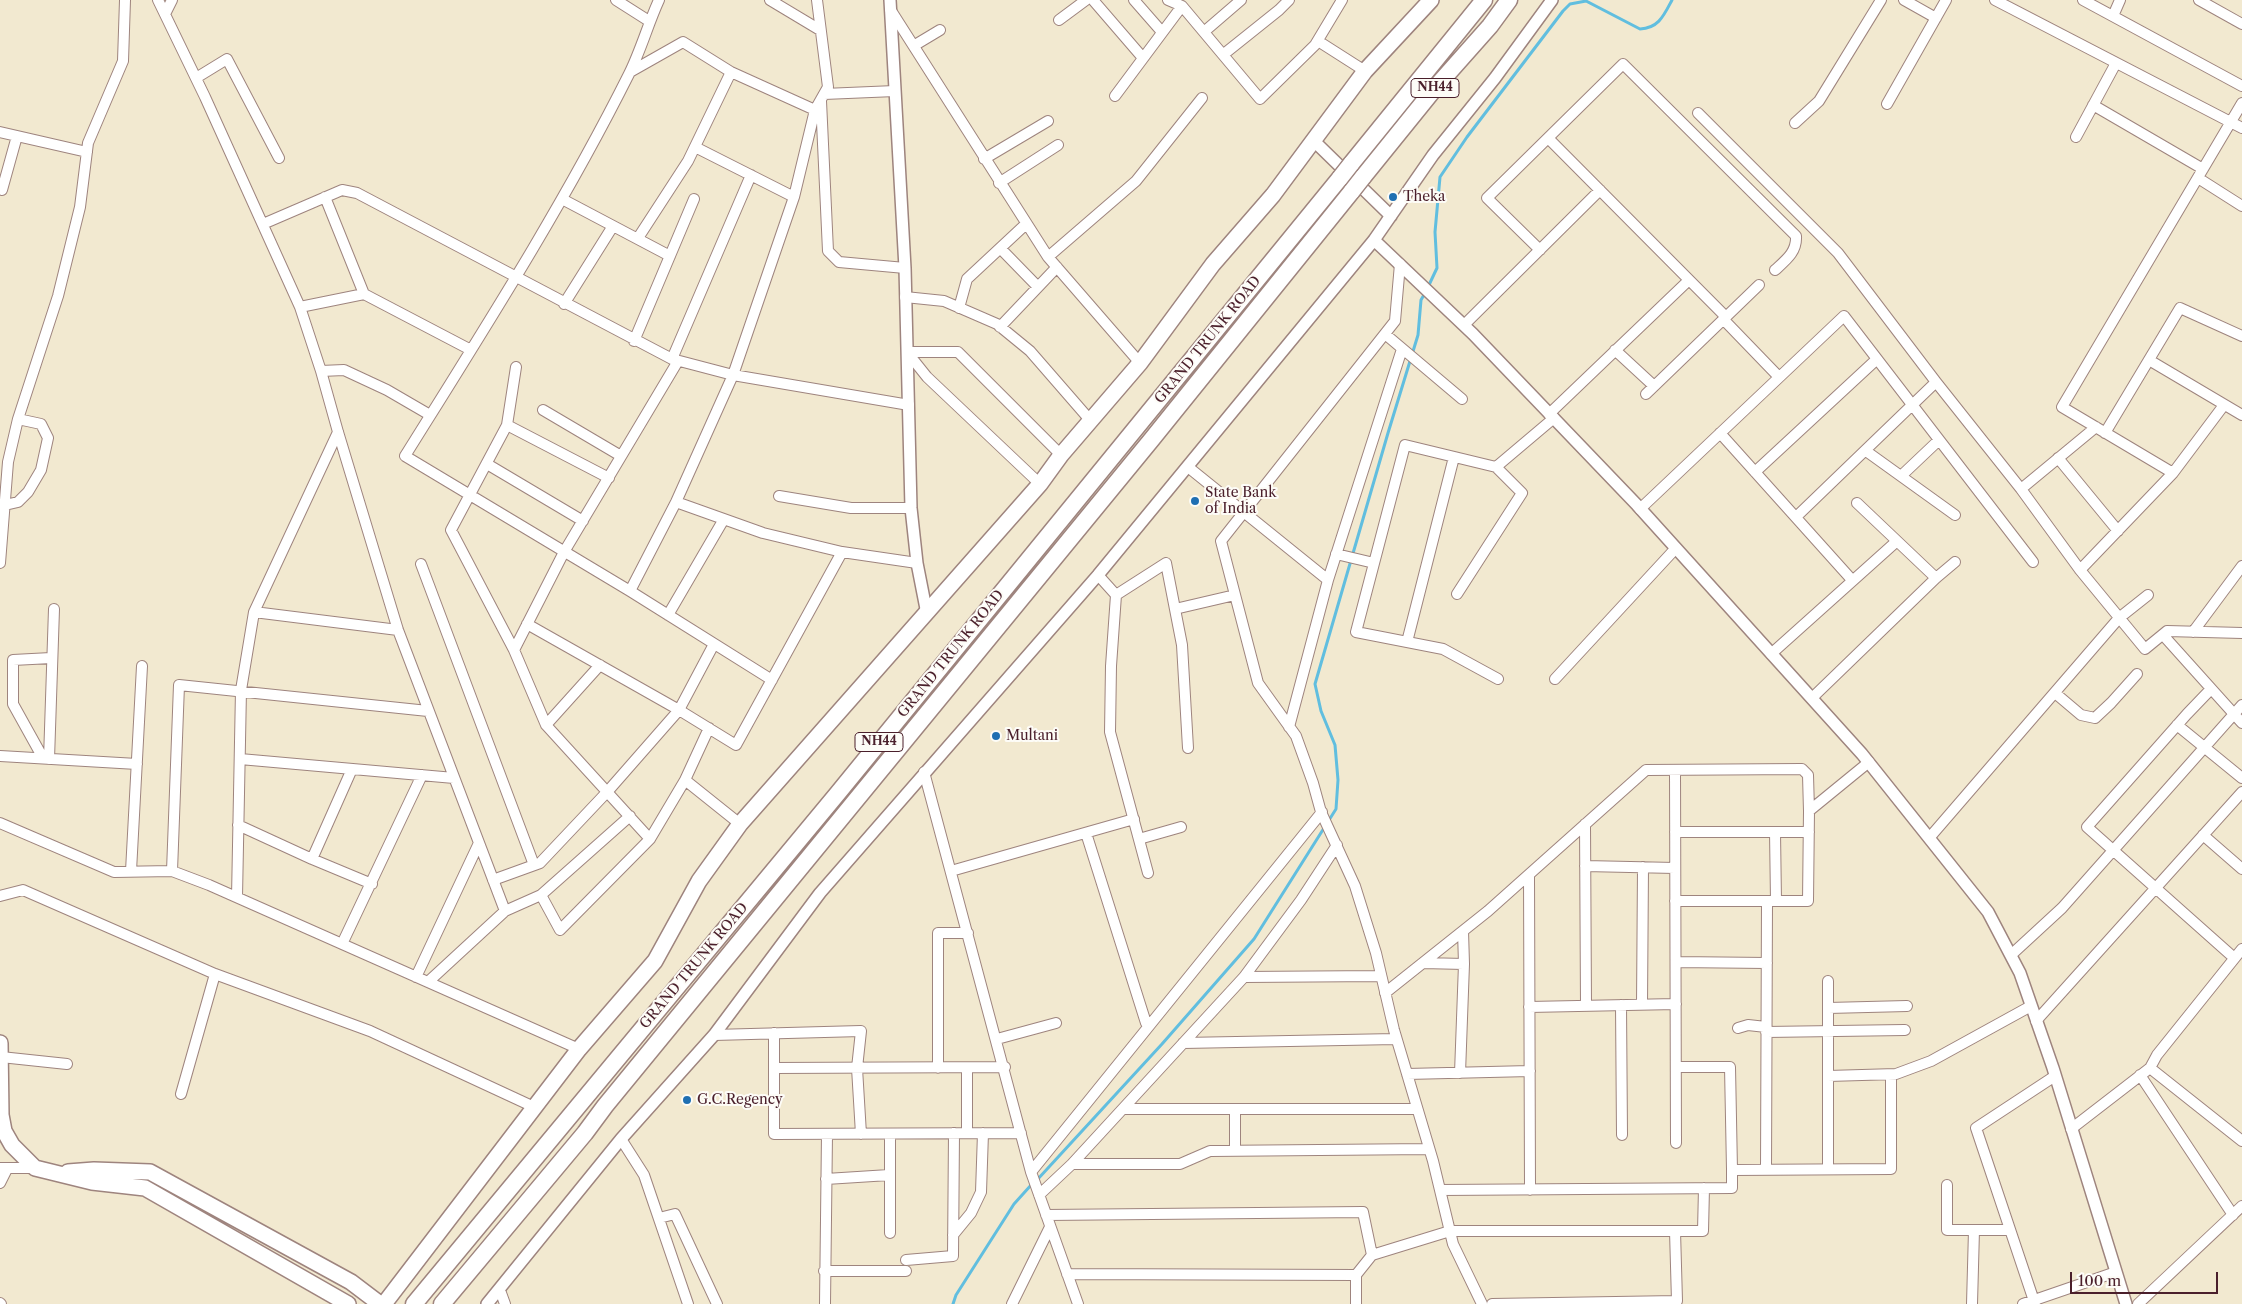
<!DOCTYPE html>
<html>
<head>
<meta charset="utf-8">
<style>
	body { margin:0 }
	#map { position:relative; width:2242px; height:1304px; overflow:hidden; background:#f2e9d0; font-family:"Libre Caslon Text",serif }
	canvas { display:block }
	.scale { position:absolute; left:2070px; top:1272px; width:148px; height:22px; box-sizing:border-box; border:2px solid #4a1f2b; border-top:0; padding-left:6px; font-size:15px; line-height:18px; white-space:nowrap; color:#4a1f2b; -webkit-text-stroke:4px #fdfcf7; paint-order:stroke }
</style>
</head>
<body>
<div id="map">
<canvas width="2242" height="1304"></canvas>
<div class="scale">100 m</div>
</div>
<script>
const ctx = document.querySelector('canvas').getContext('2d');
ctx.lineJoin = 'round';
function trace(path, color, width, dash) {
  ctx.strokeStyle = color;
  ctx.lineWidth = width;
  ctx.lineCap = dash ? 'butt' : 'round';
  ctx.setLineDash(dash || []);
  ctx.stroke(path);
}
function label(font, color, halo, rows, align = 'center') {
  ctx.font = font + ' "Libre Caslon Text",serif';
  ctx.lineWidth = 4;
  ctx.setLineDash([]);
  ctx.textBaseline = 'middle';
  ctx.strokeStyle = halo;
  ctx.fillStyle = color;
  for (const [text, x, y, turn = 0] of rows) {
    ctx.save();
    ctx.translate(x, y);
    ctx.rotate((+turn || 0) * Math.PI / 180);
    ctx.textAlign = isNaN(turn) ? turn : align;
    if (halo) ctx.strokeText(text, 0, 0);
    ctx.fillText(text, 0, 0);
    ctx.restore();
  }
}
trace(new Path2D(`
	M1428,287L1437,268L1435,232L1440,177L1467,137L1563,11L1570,4L1586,1L1640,29C1659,28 1664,15 1672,0
	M1037,1180L1162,1044L1254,939L1336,809L1338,780L1335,745L1321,711L1315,684L1388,433L1418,335L1421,300L1425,293
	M953,1304L956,1295L1014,1204L1032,1184`), '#61bedf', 3);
const minor = new Path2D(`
	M158,0L205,97L300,307L321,371L338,432L398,630L505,911
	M616,0L649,21
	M659,0C648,24 641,50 629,74C563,206 483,331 405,456L630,591L772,680
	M770,0L820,30
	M1093,0L1143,58
	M1134,0L1162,32
	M1168,0L1182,6L1260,99L1315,45L1342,0
	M1904,0L1936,18
	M1995,0L2242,128
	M2083,0L2242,86
	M2199,0L2242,24
	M890,9L1048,257L1140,363
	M165,14L172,0
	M2113,16L2120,0
	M1059,20L1086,0
	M1205,31L1241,0
	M1318,41L1365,71
	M915,45L940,30
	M1224,54L1279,10L1289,0
	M630,72L683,42L731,72L815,110
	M196,78L227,59L279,158
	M824,94L895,91
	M1115,96L1182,6
	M821,101L828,251L839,262L905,268
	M1887,104L1946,0
	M2093,105L2203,169
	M1698,113L1838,253L1936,382L2021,489L2080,570L2145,649L2167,631L2242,633
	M1795,123L1819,101L1881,0
	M0,132L87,152
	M2076,137L2116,63
	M1548,138L1726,317
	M695,147L794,197
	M984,159L1048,121
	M2198,178L2242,206
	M999,183L1058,145
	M2,190L17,136
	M325,197L364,294
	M562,199L670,256
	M263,224L342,190L357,193L672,359L733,375L909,405
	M638,238L688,161L731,72
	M1000,248L1038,287
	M1540,250L1487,198L1623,64L1796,236C1797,252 1786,260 1775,270
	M1048,257L1136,181L1202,98
	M1400,264L1395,321L1221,541L1258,683L1296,736L1313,783L1321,812L1355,886L1376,953L1394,1030L1433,1161L1453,1244L1482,1304
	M905,297L944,301L997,324L1030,351L1090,420
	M564,304L613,226
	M300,307L364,294L471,350
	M959,308L967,279L1026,224
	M1723,319L1779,377
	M1464,325L1600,190
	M1000,327L1057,267
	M1385,334L1462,399
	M634,341L694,199
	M1615,350L1654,386
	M907,352H958L1061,455
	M907,352L927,377L1040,484
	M672,359L751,175
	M2149,360L2242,415
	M516,367L507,425L451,530L514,650L546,725L650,839
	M321,371L344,370L387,390L430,415
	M1646,394L1759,285
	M543,410L621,456
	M1549,414L1689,280
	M507,425L609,478
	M1720,433L1852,580
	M2105,433L2180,308L2242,336
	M1866,451L1955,515
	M2058,458L2118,531
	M487,464L583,521
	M1188,467L1328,580
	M1755,472L1877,359
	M2173,473L2062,407L2242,103
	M1901,476L1939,440
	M2021,489L2096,427
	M779,496L851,508H911
	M676,502L763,533L842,552L917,563
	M1857,503L1936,578
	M5,505L18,502L28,492L41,470L48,438L41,424L18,419
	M1640,509L1844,316L2033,562
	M1796,517L1936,382
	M1336,554L1374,563
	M0,563L8,462L18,419L58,296L80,207L88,143L123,61L125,0
	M421,564L534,865
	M2080,570L2173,473L2224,405
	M1098,575L1116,595
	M630,591L676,502L733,375L794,197L815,110L828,87L817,0
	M1457,594L1522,493L1496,467
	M1175,609L1235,595
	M254,612L398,630
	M668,615L724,519
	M527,624L679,710L736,745L842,552
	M2193,632L2242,566
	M2163,635L2242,723
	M1407,642L1454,457
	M514,650L564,552L678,361
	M1771,654L1897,541
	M1498,679L1443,649L1356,632L1405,445L1496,467L1554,418
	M1555,679L1676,548
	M2211,689L2187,714L2087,827L2232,956
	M2055,693L2081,715L2095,718L2111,703L2137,674
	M1812,698L1936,578L1955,562
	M546,725L600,665
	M2177,725L2242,778
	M1289,727L1328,580L1402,349
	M0,756L137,764
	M43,758L13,704V660L51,658
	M49,759L54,609
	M240,759L454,778
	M1675,770L1676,1143
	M924,772L1031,1172L1078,1304
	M685,780L740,824
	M0,823L114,872L172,871L209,885L579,1049
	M1585,824L1586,1006
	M238,825L312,859L372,884
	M1675,832H1809
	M1775,832L1776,901
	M1086,833L1146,1023
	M2203,835L2242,869
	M1930,837L2119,618L2148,595
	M1139,839L1181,827
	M312,859L352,769
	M1585,866L1675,868
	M131,871L142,666
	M172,871L179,685L428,711
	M951,871L1134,819
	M1148,873L1110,732L1111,666L1116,595L1166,563L1182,645L1188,748
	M1529,875L1530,1190
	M493,880L540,863L608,791L679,710L714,644
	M541,895L560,930L650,839L685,780L709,728
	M0,896L23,890L215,974L370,1031L534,1107
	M237,897L241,690L254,612L338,432
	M1675,901H1808L1809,811L1869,762
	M1463,931L1464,964
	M342,944L422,775
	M2011,955L2062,908L2242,705
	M1676,962L1767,963
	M1423,963L1464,964L1460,1073
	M416,977L479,843
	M1244,977L1381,976
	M428,982L505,911L541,895L630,816
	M1385,993L1488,911L1646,770L1802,769L1808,775L1809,811
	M1621,1005L1622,1135
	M1642,1005L1643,867
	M1529,1007L1676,1004
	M1828,1008L1907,1006
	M2036,1021L2242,792
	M1738,1028L1748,1025L1766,1027
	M1766,1032L1905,1030
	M774,1033V1134L1021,1133
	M714,1035L861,1031L857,1068L861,1134
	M997,1039L1056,1023
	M1183,1043L1396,1039
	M1,1057L67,1064
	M1676,1067H1730L1732,1170
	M774,1068L1005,1067
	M938,1068V933H968
	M967,1068V1133
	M2150,1068L2157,1055L2242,949
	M1407,1074L1530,1071
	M2140,1075L2233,1215
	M1828,1076L1896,1074L1931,1061L2031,1006
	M181,1094L215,974
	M1123,1109H1417
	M2071,1129L2150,1068L2242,1141
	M890,1134V1233
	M621,1139L644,1175L688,1304
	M1235,1151V1109
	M1072,1164H1180L1210,1151L1429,1149
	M0,1168H35
	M1828,1169V981
	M1766,1170L1767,901
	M1031,1172L1322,812
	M826,1179L889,1175
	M0,1183L7,1169
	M1947,1185V1230H2010
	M1440,1190L1732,1188V1170L1891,1169V1075
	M1039,1195L1072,1164L1244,977L1301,900L1337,845
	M1046,1215L1363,1212L1372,1255
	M659,1218L675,1214L717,1304
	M953,1235L971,1213L981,1192L983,1133
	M906,1260L953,1256L954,1133
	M824,1271H906
	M1067,1274L1356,1275L1372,1255L1450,1231H1703L1704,1188
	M1356,1275V1304
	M501,1293L505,1304
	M0,1303L1,1304
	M825,1304L827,1134
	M1012,1304L1050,1227
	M1492,1304L1677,1301L1675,1231
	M1972,1304L1974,1230
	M2023,1304L2116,1272
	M2035,1304L1976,1128L2055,1076
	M2138,1304L2242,1206`);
const tertiary = new Path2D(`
	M890,0L905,268L911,508L917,563L927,614
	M1313,140L1391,216
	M1374,240L1473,334L1637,505L1862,754L1988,912L2020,973L2053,1068L2126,1304
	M487,1304L621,1139L714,1035L820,893L1098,575L1374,240L1433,155L1495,78L1552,0`);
const primary = new Path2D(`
	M0,1043L1,1115L4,1131L12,1145L35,1168L92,1182L145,1188L348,1304
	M68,1172L94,1170L150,1172L351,1282L380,1304
	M384,1304L579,1049L655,961L699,881L740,824L1040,484L1061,455L1140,363L1213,264L1273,195L1365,71L1431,0`);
const trunk = new Path2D(`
	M1351,164L1484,0
	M1363,177L1435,88L1490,26L1509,0
	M414,1304L838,793L1340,178
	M442,1304L585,1133L605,1106L1152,439L1352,191`);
trace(minor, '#9e847e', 12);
trace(tertiary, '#9e847e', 14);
trace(primary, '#9e847e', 18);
trace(trunk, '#9e847e', 19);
trace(minor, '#fff', 10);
trace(tertiary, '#fff', 11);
trace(primary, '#fff', 15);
trace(trunk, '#fff', 16);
const trunkBridge = new Path2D(`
	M1340,178L1351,164
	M1352,191L1363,177`);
trace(trunkBridge, '#9e847e', 19, []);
trace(trunkBridge, '#fff', 16);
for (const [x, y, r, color] of [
	[1393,197,5,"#1f6fb2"],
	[1195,501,5,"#1f6fb2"],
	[996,736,5,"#1f6fb2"],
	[687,1100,5,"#1f6fb2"]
]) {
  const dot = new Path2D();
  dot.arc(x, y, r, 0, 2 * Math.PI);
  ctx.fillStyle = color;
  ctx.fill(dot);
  trace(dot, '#fdfcf7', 2);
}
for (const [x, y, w] of [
	[1435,88,48],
	[879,742,48]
]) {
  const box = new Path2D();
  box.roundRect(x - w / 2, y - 9.5, w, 19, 4);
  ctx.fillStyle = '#fdfcf7';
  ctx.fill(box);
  trace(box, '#4a1f2b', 1);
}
label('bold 12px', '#4a1f2b', null, [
	["NH44",1435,88],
	["NH44",879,742]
]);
label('14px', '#4a1f2b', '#fdfcf7', [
	["Theka",1403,197],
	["State Bank",1205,493],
	["of India",1205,509],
	["Multani",1006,736],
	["G.C.Regency",697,1100]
], 'left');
label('14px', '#4a1f2b', '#fdfcf7', [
	["GRAND TRUNK ROAD",1208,340,-51],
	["GRAND TRUNK ROAD",951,654,-51],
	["GRAND TRUNK ROAD",694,966,-50]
]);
</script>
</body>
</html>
